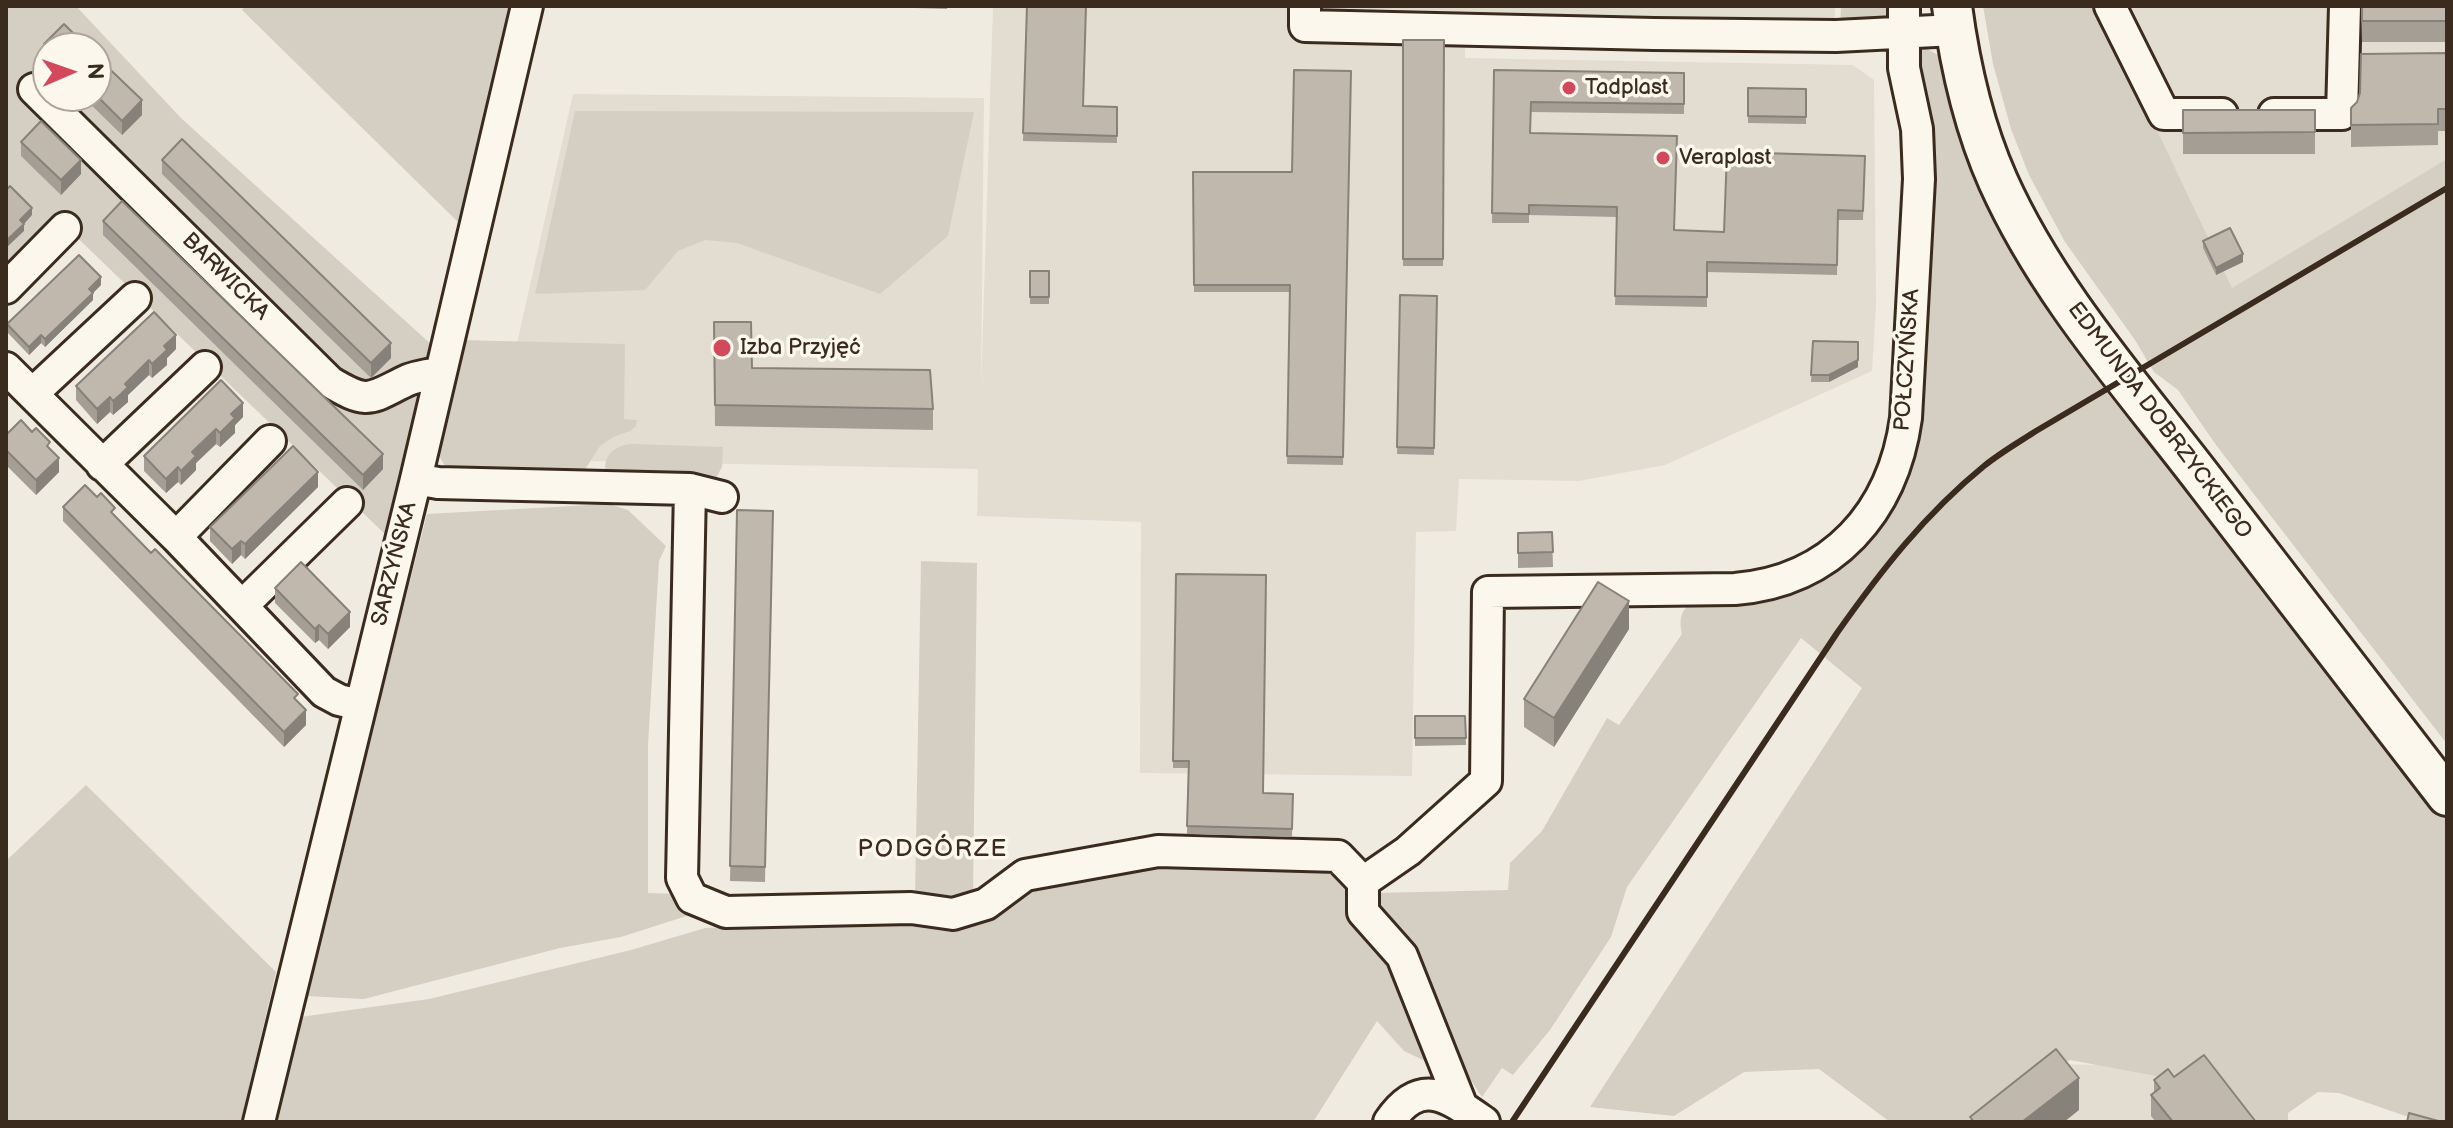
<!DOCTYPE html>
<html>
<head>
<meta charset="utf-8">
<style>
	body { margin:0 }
	#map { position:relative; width:2453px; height:1128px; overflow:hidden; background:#f0ebe0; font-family:"Balsamiq Sans",sans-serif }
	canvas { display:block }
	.frame { position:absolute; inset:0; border:8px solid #3b2a1e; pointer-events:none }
	.north { position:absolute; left:32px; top:32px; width:80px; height:80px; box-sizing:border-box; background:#fbf7ec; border:2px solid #aea59a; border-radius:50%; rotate:88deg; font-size:22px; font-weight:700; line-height:32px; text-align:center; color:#3b2a1e }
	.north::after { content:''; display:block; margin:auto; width:28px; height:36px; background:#d1495b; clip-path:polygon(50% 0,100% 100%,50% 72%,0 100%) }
</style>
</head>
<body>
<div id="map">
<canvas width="2453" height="1128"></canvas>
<div class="frame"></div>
<div class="north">N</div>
</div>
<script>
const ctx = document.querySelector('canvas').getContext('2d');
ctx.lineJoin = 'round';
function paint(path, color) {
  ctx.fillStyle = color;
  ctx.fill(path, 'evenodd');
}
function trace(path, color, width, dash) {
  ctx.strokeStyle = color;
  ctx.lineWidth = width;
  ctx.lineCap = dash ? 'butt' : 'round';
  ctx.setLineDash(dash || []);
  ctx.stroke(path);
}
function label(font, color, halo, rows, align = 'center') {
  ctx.font = font + ' "Balsamiq Sans",sans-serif';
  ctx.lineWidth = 7;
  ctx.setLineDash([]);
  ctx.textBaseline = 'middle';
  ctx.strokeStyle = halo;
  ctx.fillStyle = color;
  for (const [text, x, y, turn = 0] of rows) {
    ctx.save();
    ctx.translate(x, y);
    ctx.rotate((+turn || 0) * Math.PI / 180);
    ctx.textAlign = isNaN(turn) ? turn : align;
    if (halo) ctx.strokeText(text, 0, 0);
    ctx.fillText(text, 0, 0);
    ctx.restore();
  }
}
paint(new Path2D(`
	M993,6H1835V18H1466L1465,58L1853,65L1874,80L1876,305L1872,371L1665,465L1579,481L1459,479L1456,531L1416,532L1412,776L1140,773L1141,522L977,516L978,469L491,459L573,94L984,98L981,389Z
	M2098,6H2447V161L2232,289Z
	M2050,1064L2210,1067L2253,1122H1927Z`), '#e2dcd1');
paint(new Path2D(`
	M6,6H76L181,118L433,346L390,539L62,223L6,277ZM48,48H96V96H48Z
	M245,6H515L462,226L242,10Z
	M1841,6H1891V13L1885,19L1840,26Z
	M1983,6H2098L2232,288L2447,159V744L2216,445L2178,390L2154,372L2135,340L2065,242L2029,175L2011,129L1993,64Z
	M1924,47L1943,58L1965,124L2447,813V1122H2423L2339,1093L2318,1092L2288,1113V1122H2253L2210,1067L2167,1078L2070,1060L1971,1122H1890L1819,1069L1744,1072L1674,1116L1590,1107L1862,688L1801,638L1627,887L1611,937L1550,1030L1513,1075L1502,1068L1482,1097L1463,1068L1441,1011L1401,943L1376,913V893L1508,890L1510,863L1542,831L1607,718L1619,725L1682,634C1679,621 1680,611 1691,603L1738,599L1886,511L1912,57L1917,49Z
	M575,111L974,112L948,236L880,294L737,243L705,240L678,251L645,290L535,294Z
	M460,340L625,344L624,419L637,420L636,426L630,431L613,437L600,446L586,468L565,479L449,473L438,454V441Z
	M631,444L723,447L722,467L715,480L606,477C602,457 612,446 631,444Z
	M609,504L628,510L666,546L659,561L648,745V893L678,894L699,912L621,937L560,948L364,999L305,996L427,514Z
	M921,561L977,563L973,899L915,897Z
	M86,785L276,972L241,1122H6V861Z
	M1149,860L1334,871C1385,920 1406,993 1430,1058L1427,1062L1404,1051L1377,1021L1313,1122H275L300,1017L429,999L631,950L705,928L903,918L1017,887Z`), '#d5cec3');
const minor = new Path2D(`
	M1305,6V26L1654,34L1836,36L1955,30
	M2110,6L2164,114H2222
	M34,89L330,382C370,406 370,398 408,380C418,376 430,375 440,372
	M2274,114H2342L2345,6
	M6,288L65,228
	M6,368L176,537L324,692L339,700L360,705
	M32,394L135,298
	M102,465L205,367
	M416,479L438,483L690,489L722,497
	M690,489L682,878L692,898L726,912L911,908L953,914L986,904L1025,875L1158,851L1338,856L1363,882V912L1402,956L1462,1107
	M176,537L270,441
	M243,605L347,503
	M1363,882L1408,851L1486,781L1488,592L1735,589C1833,581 1893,512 1906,418L1919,179L1917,129L1904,68V6
	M259,1122L416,479L527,6
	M1389,1122C1420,1076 1447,1096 1484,1122`);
const major = new Path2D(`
	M1952,6C1960,66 1973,125 1998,181C2048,293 2133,387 2207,484C2287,588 2367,692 2447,796`);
trace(minor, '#3b2a1e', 36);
trace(major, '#3b2a1e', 44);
trace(minor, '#fbf7ec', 30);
trace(major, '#fbf7ec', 38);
trace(new Path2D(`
	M1512,1122L1837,633C1880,572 1925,514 1984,466C2000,453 2019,442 2036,431L2447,188`), '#3b2a1e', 6);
paint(new Path2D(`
	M850,6H947V9Z
	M1027,6L1084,106L1117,107V143L1023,141Z
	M2270,6H2327V7Z
	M2361,6H2447V42H2362Z
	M1403,40H1444L1443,266H1403Z
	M44,44L48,48V63L44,59Z
	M2447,53V131H2438V145L2351,147V108Z
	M1494,70L1684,73V114L1531,112L1530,133L1675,230L1724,232L1865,156L1863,220H1838L1837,275L1707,272V307L1615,305L1617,217L1529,215V223H1492Z
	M1351,71L1343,465L1287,464L1290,292H1194L1193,172H1292Z
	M1748,88L1806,89V124L1748,123Z
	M82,96H96L142,115L122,135Z
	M2183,110H2315V154H2183Z
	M21,142L81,174L61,195L21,156Z
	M162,160L391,358L371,378L162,174Z
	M103,221L383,469L363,490L103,235Z
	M2203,241L2243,262L2216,275L2203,248Z
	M1030,271H1049V304H1030Z
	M101,285L93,293V300L45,347L41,343L29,355L7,332V324Z
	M1400,295L1437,296L1434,455L1397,454Z
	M714,322L752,368L933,409V430L715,426Z
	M1813,341L1858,342V367L1829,382H1811Z
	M176,349L167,358V365L152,378L149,375L128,395V402L113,415L110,412L97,424L76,400V386Z
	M243,417L235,425V433L220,447L216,444L196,463V470L181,485L178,482L166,493L144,471V456Z
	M6,435L50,449L59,472L36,495L6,465Z
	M318,487L245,559L241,555L232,564L210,541V527Z
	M97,497L298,702L306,725L284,747L63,521V507Z
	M737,510L773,511L765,882L730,881Z
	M1552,532L1553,567L1518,568V533Z
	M1176,574L1263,793L1293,794L1292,837L1187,834L1188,768H1173Z
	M275,588L350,627L328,649L319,640L315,643L275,603Z
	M1629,629L1554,747L1524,727V699Z
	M1415,716H1465L1466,745L1415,746Z
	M2174,1077L2256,1122H2156L2151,1116V1095L2154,1092V1080Z`), '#a59e95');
paint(new Path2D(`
	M142,100V115L122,135V121Z
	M81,160V174L61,195V180Z
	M32,208V215L24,224V231L6,248V241L20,220Z
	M2243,254V262L2216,275V268Z
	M101,277V285L93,293V300L45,347V339Z
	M41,335V343L29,355V347Z
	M176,335V349L167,358V365L152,378V364L164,346Z
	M391,343V358L371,378V363Z
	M149,360V375L128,395V402L113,415V401L125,384Z
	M1858,360V367L1829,382V375Z
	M110,397V412L97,424V409Z
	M243,403V417L235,425V433L220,447V433L231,414Z
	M216,429V444L196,463V470L181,485V471L192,452Z
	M383,454V469L363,490V475Z
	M59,458V472L36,495V480Z
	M178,467V482L166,493V479Z
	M318,472V487L245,559V544Z
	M241,541V555L232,564V549Z
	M1629,601V629L1554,747V718Z
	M350,612V627L328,649V634Z
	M319,625V640L315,643V629Z
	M306,710V725L284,747V732Z
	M2079,1078V1110L2064,1122H2022Z`), '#868179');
const building = new Path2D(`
	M1027,6H1086L1083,106L1117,107V136L1023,133Z
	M2362,6H2447V21H2362Z
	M64,24L88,48H48L44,44Z
	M1403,40H1444L1443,259H1403Z
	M2447,53V109H2438V124L2351,125V108L2357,102L2360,93L2361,54Z
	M96,56L142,100L122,121L96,95Z
	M1294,70L1351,71L1343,457L1287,456L1290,285H1194L1193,172H1292Z
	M1494,70L1684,73V104L1531,102L1530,133L1677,136L1674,230L1724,232L1727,152L1865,156L1863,211L1838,210L1837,265L1707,262V297L1615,296L1617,207L1529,205V214L1492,213Z
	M1748,88L1806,89V117L1748,116Z
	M2183,110H2315V132L2183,133Z
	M41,121L81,160L61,180L21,142Z
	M182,139L391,343L371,363L162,160Z
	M10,186L32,208L20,220L24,224L6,241V190Z
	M122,201L383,454L363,475L103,221Z
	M2230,228L2243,254L2216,268L2203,241Z
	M79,255L101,277L89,289L93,293L45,339L41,335L29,347L7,324Z
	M1030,271H1049V297H1030Z
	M1400,295L1437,296L1434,448L1397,447Z
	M154,312L176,335L164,346L167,350L152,364L149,360L125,384L128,387L121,394L113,401L110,397L97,409L76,386Z
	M714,322H751L752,368L930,370L933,409L715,405Z
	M1813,341L1858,342V360L1829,375H1811Z
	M221,380L243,403L231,414L235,418L220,433L216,429L192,452L196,456L181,471L178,467L166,479L144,456Z
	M21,420L32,432L36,428L50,442L47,446L59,458L36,480L6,450V435Z
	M293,446L318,472L245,544L241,541L232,549L210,527Z
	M85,485L97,497L101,493L115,508L111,512L151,553L155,549L298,694L294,698L306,710L284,732L63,507Z
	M737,510L773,511L765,867L730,866Z
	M1552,532L1553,552L1518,553V533Z
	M301,562L350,612L328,634L319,625L315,629L275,588Z
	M1176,574L1266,575L1263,793L1293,794L1292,829L1187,826L1189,761H1173Z
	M1598,582L1629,601L1554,718L1524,699Z
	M1415,716H1465L1466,738H1415Z
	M2056,1049L2079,1078L2022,1122H1974L1970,1117Z
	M2204,1055L2256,1122H2173L2151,1095L2160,1088L2154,1080L2168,1069L2174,1077Z
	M2409,1113L2442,1122H2407Z`);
paint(building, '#c0b8ad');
trace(building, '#868179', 2);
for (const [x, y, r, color] of [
	[1569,88,8,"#d1495b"],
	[1663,158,8,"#d1495b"],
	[722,348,10,"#d1495b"]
]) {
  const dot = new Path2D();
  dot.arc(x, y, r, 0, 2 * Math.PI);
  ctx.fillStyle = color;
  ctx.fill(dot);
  trace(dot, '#fbf7ec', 3);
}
label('22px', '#3b2a1e', '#fbf7ec', [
	["Tadplast",1585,88],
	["Veraplast",1679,158],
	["Izba Przyjęć",740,348]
], 'left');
label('22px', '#3b2a1e', '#fbf7ec', [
	["BARWICKA",225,277,45],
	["POŁCZYŃSKA",1908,360,-86],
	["EDMUNDA DOBRZYCKIEGO",2159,421,53],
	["SARZYŃSKA",395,564,-76]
]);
ctx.letterSpacing = '2px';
label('24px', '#3b2a1e', '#fbf7ec', [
	["PODGÓRZE",933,850]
]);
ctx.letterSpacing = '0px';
</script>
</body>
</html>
